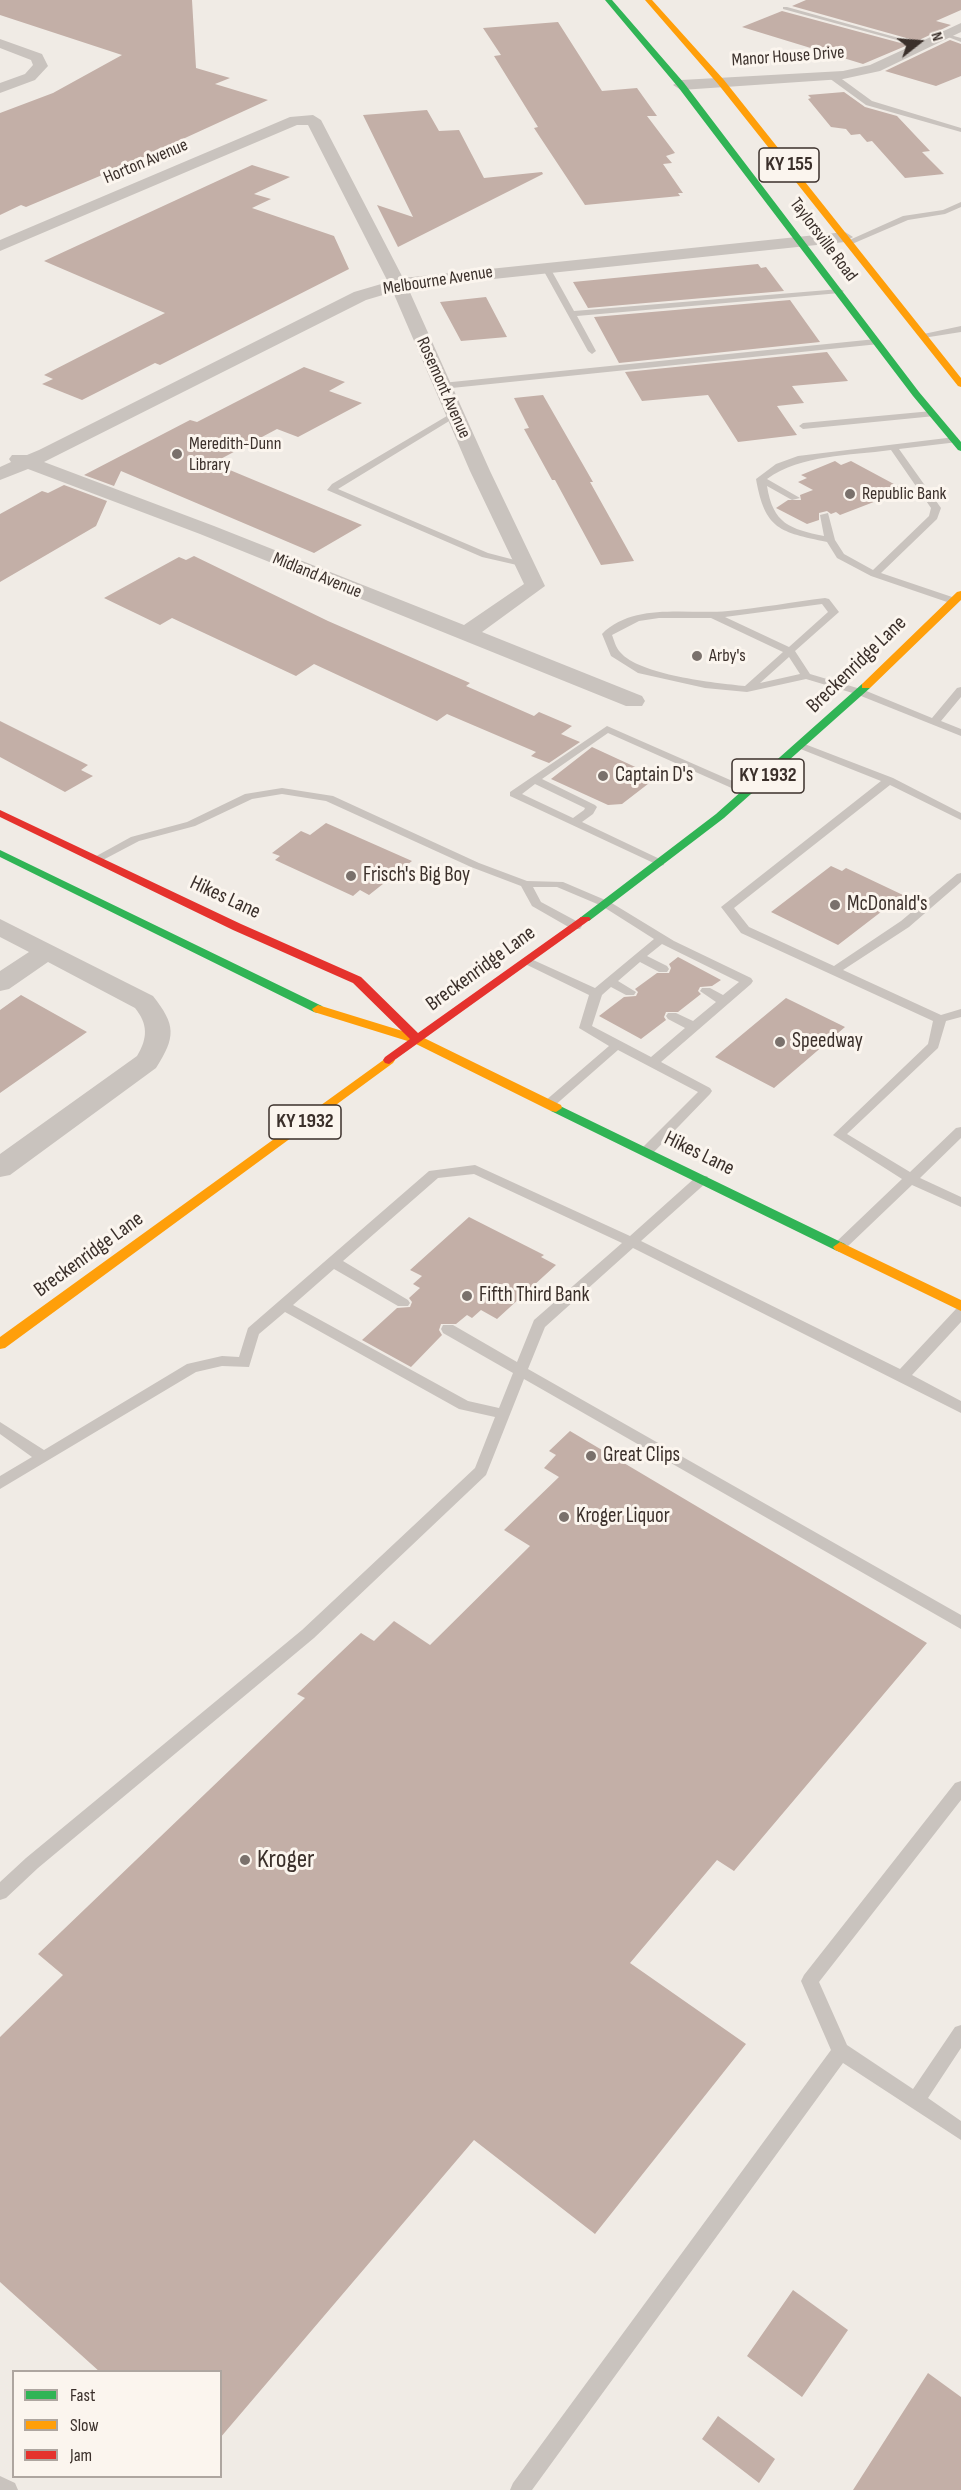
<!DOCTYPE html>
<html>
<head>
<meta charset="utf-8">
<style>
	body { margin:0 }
	#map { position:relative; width:961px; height:2490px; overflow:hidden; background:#f0ebe5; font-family:"Sofia Sans Condensed",sans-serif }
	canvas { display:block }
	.legend { position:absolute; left:12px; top:2370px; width:210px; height:108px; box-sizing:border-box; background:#fbf5ee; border:2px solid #aea6a0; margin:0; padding:8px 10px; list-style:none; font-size:18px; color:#3b302b }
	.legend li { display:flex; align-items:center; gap:12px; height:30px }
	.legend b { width:30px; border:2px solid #aea6a0 }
	.north { position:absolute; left:889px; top:12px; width:60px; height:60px; -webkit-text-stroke:4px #fbf5ee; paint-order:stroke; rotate:73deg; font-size:16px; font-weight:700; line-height:24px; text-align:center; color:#3b302b }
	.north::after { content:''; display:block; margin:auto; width:21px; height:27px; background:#3b302b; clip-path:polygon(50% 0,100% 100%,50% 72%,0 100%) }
</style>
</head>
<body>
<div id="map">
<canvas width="961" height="2490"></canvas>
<ul class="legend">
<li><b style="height:8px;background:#30b455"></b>Fast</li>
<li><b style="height:8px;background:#ff9f0a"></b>Slow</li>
<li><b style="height:8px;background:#e5322d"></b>Jam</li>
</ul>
<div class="north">N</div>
</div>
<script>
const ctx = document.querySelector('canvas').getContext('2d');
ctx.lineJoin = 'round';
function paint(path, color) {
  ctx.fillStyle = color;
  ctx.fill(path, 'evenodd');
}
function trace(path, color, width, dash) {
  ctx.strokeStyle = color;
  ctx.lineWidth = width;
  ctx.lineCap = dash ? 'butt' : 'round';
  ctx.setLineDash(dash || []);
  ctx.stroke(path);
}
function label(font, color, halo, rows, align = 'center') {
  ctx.font = font + ' "Sofia Sans Condensed",sans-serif';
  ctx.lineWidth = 6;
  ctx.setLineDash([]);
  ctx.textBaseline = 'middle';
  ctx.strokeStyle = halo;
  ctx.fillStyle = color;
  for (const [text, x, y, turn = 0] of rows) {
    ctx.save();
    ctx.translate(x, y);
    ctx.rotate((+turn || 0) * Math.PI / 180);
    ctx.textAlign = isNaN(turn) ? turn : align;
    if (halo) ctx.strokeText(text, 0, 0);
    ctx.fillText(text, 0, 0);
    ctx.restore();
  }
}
paint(new Path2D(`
	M0,0H192L196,68L230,78L215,84L268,100L126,165L26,207L21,205L0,215V113L53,93L122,55L0,15Z
	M806,0H961V10L936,21L951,25L917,41L792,6Z
	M782,11L908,45L863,64L742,27Z
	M558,22L602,91L637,88L657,116H647L675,153L666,156L672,163L663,164L683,193H678L680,196L585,205L534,128L538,127L494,56L501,55L483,28Z
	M950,40L961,44V76L936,86L885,71Z
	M844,92L865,107L897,116L930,151L922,152L944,174L905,178L872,141L867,142L860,134L851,135L846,129L831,127L808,99L811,98L808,95Z
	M427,110L439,131L459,130L484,178L542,172L543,174L398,247L377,205L413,217L363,115Z
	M252,165L290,177L254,194L271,199L252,208L334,236L349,269L160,365L155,363L82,400L42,384L53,379L44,375L165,313L44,261Z
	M758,264L761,268L766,267L784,291L588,308L573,282Z
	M486,297L507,337L461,341L440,302Z
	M790,300L820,342L619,363L594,317Z
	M827,352L848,381L792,386L804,403L777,406L797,435L738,442L708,395L642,401L625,372Z
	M304,367L345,382L329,391L362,403L298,437L277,429L213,463L362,525L314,553L121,471L114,486L84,475L190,420L197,422Z
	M543,395L593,482H590L634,561L601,565L555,480H552L524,429L529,428L514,398Z
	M835,461L841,465L851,461L905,490L840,515L836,512L831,514L827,511L819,513V520L807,524L776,508L788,500H801L800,495L813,490L798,482L807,478L801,475Z
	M64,485L107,501L96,526L0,582V514L42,491L48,493Z
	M194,556L328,621L470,683L466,686L534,716L539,712L572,726L561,734L580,742L549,763L531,756L536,752L447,714L437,721L314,664L296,676L172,618L160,625L104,598L179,557L186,560Z
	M0,721L88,765L81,770L93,776L65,792L0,757Z
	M592,747L657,777L622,804L608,805L551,779Z
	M326,823L412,861L369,895L360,890L353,896L275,860L280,856L272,853L301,831L310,835Z
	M831,866L842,871L846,868L903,895L838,945L771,912Z
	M678,957L721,980L712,986L700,987L698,991L701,994L678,1012H666L664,1017L666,1020L641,1039L599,1016L624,997L636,996L638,992L635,989L657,973H669L671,968L669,964Z
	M21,995L87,1032L0,1093V1010Z
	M786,998L845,1027L774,1088L715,1057Z
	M469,1217L544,1255L541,1257L556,1265L497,1319L481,1310L472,1318L467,1315L456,1324H441L439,1330L442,1335L411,1367L362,1340L397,1308L410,1307L412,1302L409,1298L420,1288L413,1284L422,1276L410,1270Z
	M570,1431L927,1643L734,1871L717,1860L630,1963L746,2044L595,2234L474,2140L220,2438V2372H100L0,2282V2037L63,1975L38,1954L305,1698L297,1694L361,1633L374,1641L394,1621L430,1645L530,1546L504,1530L559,1477L544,1468L556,1455L549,1451Z
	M793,2290L848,2330L802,2397L747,2356Z
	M928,2373L961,2397V2490H853Z
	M718,2416L775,2459L759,2483L702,2439Z`), '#c3afa7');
paint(new Path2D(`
	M783,7H787L924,45L919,46L783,9Z
	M943,33L961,38V42L943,35Z
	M829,74H835L872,101L961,128V132L866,105L829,78Z
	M961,202V207L945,214L908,220L852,244L845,242L903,216L943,210Z
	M542,264L549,266L574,311L840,289L844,291L840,293L577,316L596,351L592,354L588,351L541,266Z
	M961,326V332L923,338L919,335Z
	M876,339L880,342L879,344L442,389L438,386L442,383Z
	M932,411L936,414L935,416L803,429L799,426L803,423Z
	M452,413L459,415L338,489L488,553L530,564V568L482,557L327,490L332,484Z
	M955,437L958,438V442L899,449L941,508L937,519L881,573L958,599V603H950L871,576L837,558L827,542C780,532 765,530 756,479L776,464L798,456ZM891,450L931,508L929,516L873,570L844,554L835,540L828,513L820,515L824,536C790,529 773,524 767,486L792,500L800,498L767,479C802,454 849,456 891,450Z
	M825,598L829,599L839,612L795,651L810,674L864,690L932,718L957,688L961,687V697L941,721L961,729V736L856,694L806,679L747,692L705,688L638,673L611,656L602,634C634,602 687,615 728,611C760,608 793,602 825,598ZM822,604L828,612L789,647L725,617ZM659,618H711L783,652L745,686C715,683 639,675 620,652C616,648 614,640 612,635L639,621ZM789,657L800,674L760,683Z
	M607,726L753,790L755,792L749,795L745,794L608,733L542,779L595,805L597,807L593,814L582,822L664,861V865L660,866L510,796V792ZM535,784L585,808L584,810L573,818L522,794Z
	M802,743L893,778L961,813V820L890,785L734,908L749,927L834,966L901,921L957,874L961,873V882L909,927L843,970L941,1015L961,1009V1017L946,1021L938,1048L847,1134L910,1172L956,1128L961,1127V1138L920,1178L961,1197V1207L912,1185L845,1249L840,1251L833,1246L835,1243L902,1179L833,1135L928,1044L933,1021L741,933L721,907L881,781L798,748V744Z
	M282,788L333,796L479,863L527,881L563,882L610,902L674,941L751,978L753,981L751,984L661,1062L710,1088L712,1091L710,1094L651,1155H641L640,1152L641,1149L698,1092L618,1050L553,1107H545L543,1104L545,1101L609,1046L579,1028L589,995L521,962L523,959H531L595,988L654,939L602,906L557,887H533L541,902L580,923L582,926L580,929H572L532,906L521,886L471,867L326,801L282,794L252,799L195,826L139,841L101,861H93L91,859L131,837L187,822L245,794ZM662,944L739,982L723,995L710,988H702L700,991L716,1002L693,1021L676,1013H668L666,1016L668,1019L685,1028L651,1057L592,1026L602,995L611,987L626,995H634L636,992L618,981L640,962L659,972H667L669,969L667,966L647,956Z
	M475,1165L630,1236L697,1176H707L709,1179L707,1182L641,1241L900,1369L956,1309L961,1308V1322L912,1375L961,1401V1413L633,1248L545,1327L528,1369L961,1615V1629L524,1379L486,1475L314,1638L38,1868L6,1898L0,1900V1882L26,1858L302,1630L475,1468L495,1417L459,1409L285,1312L259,1334L249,1367L222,1366L196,1372L0,1489V1476L32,1457L0,1434V1422L44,1450L187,1364L222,1356L239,1357L248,1328L429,1171ZM474,1174L622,1243L534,1320L517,1362L453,1325H443L441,1329L443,1333L513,1373L499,1408L468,1401L293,1305L334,1269L398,1306H408L410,1303L408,1300L343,1261L438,1178Z
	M961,1781V1800L819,1982L847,2045L913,2089L955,2027L961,2025V2048L928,2098L961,2121V2140L843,2063L532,2490H510L513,2483L831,2050L801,1981L804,1975L955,1783Z
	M0,2476L15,2483L18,2490H0Z`), '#c9c3be');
paint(new Path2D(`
	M961,23V32L880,71L843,79L681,90L673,85L681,80L843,71L870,65Z
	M0,39L42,54L48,66L35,80L0,93V83L25,74L33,65L31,60L0,48Z
	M313,115L321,120L403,278L845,232L853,237L845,242L408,288L490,471L545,586L482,632L642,696L645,701L642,706H626L200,534L28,469L0,480V467L11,462L9,459L12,455H27L39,450L354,292L388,282L308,125H297L0,251V240L290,117ZM393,292L470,471L524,584L464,625L214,526L44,462L366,300Z
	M0,919L153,996C176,1025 176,1037 156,1068L10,1175L0,1177V1154L137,1056C148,1038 148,1024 135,1008L48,962L9,989L0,991V971L29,952L0,937Z`), '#c9c3be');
paint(new Path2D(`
	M605,0H612L684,83L919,392L961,442V451L958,450L913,396L678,87Z
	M866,683L870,684V688L724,818L589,921H581L579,919L581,917L716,814L862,684Z
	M0,850L322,1006L324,1009L318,1013L314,1012L0,857Z
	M556,1104L845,1244L847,1247L840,1252L835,1250L551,1111L550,1108Z`), '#30b455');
paint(new Path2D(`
	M645,0H652L724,80L961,378V387L958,386L718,84Z
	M961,591V600L870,688H862V684L957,592Z
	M318,1005L422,1037L561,1105L562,1108L556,1112L551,1111L414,1043L314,1012L312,1009Z
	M389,1056L393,1057L395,1060L393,1063L5,1348L0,1349V1337Z
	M840,1242L961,1300V1311L835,1250L833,1247Z`), '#ff9f0a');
paint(new Path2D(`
	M0,810L241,924L361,977L418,1033L581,917H589L591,919L389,1064L385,1063L383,1060L385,1057L410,1039L353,983L233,930L0,817Z`), '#e5322d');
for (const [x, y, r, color] of [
	[177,454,6,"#7a716c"],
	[850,494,6,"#7a716c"],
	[697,656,6,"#7a716c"],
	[603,776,6,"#7a716c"],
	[351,876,6,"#7a716c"],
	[835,905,6,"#7a716c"],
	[780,1042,6,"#7a716c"],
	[467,1296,6,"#7a716c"],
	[591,1456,6,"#7a716c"],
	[564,1517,6,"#7a716c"],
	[245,1860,6,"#7a716c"]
]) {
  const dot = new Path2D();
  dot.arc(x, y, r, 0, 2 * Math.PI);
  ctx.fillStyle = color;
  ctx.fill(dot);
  trace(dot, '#fbf5ee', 2);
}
label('18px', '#3b302b', '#fbf5ee', [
	["Manor House Drive",788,57,-4],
	["Horton Avenue",146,162,-23],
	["Taylorsville Road",823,240,53],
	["Melbourne Avenue",438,281,-9],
	["Rosemont Avenue",443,388,66],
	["Midland Avenue",317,576,22]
]);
label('18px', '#3b302b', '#fbf5ee', [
	["Meredith-Dunn",189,444],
	["Library",189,465],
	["Republic Bank",862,494],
	["Arby's",709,656]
], 'left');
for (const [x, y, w] of [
	[789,165,60],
	[768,776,72],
	[305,1122,72]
]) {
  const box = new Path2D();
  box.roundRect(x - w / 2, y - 17, w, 34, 4.5);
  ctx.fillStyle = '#fbf5ee';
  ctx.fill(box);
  trace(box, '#3b302b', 1.5);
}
label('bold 20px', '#3b302b', null, [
	["KY 155",789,165],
	["KY 1932",768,776],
	["KY 1932",305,1122]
]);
label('21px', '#3b302b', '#fbf5ee', [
	["Breckenridge Lane",857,665,-44],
	["Hikes Lane",225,898,25],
	["Breckenridge Lane",481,969,-36],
	["Hikes Lane",699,1154,26],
	["Breckenridge Lane",89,1255,-36]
]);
label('21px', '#3b302b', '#fbf5ee', [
	["Captain D's",615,776],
	["Frisch's Big Boy",363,876],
	["McDonald's",847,905],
	["Speedway",792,1042],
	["Fifth Third Bank",479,1296],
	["Great Clips",603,1456],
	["Kroger Liquor",576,1517]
], 'left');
label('26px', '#3b302b', '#fbf5ee', [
	["Kroger",257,1860]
], 'left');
</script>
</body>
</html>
